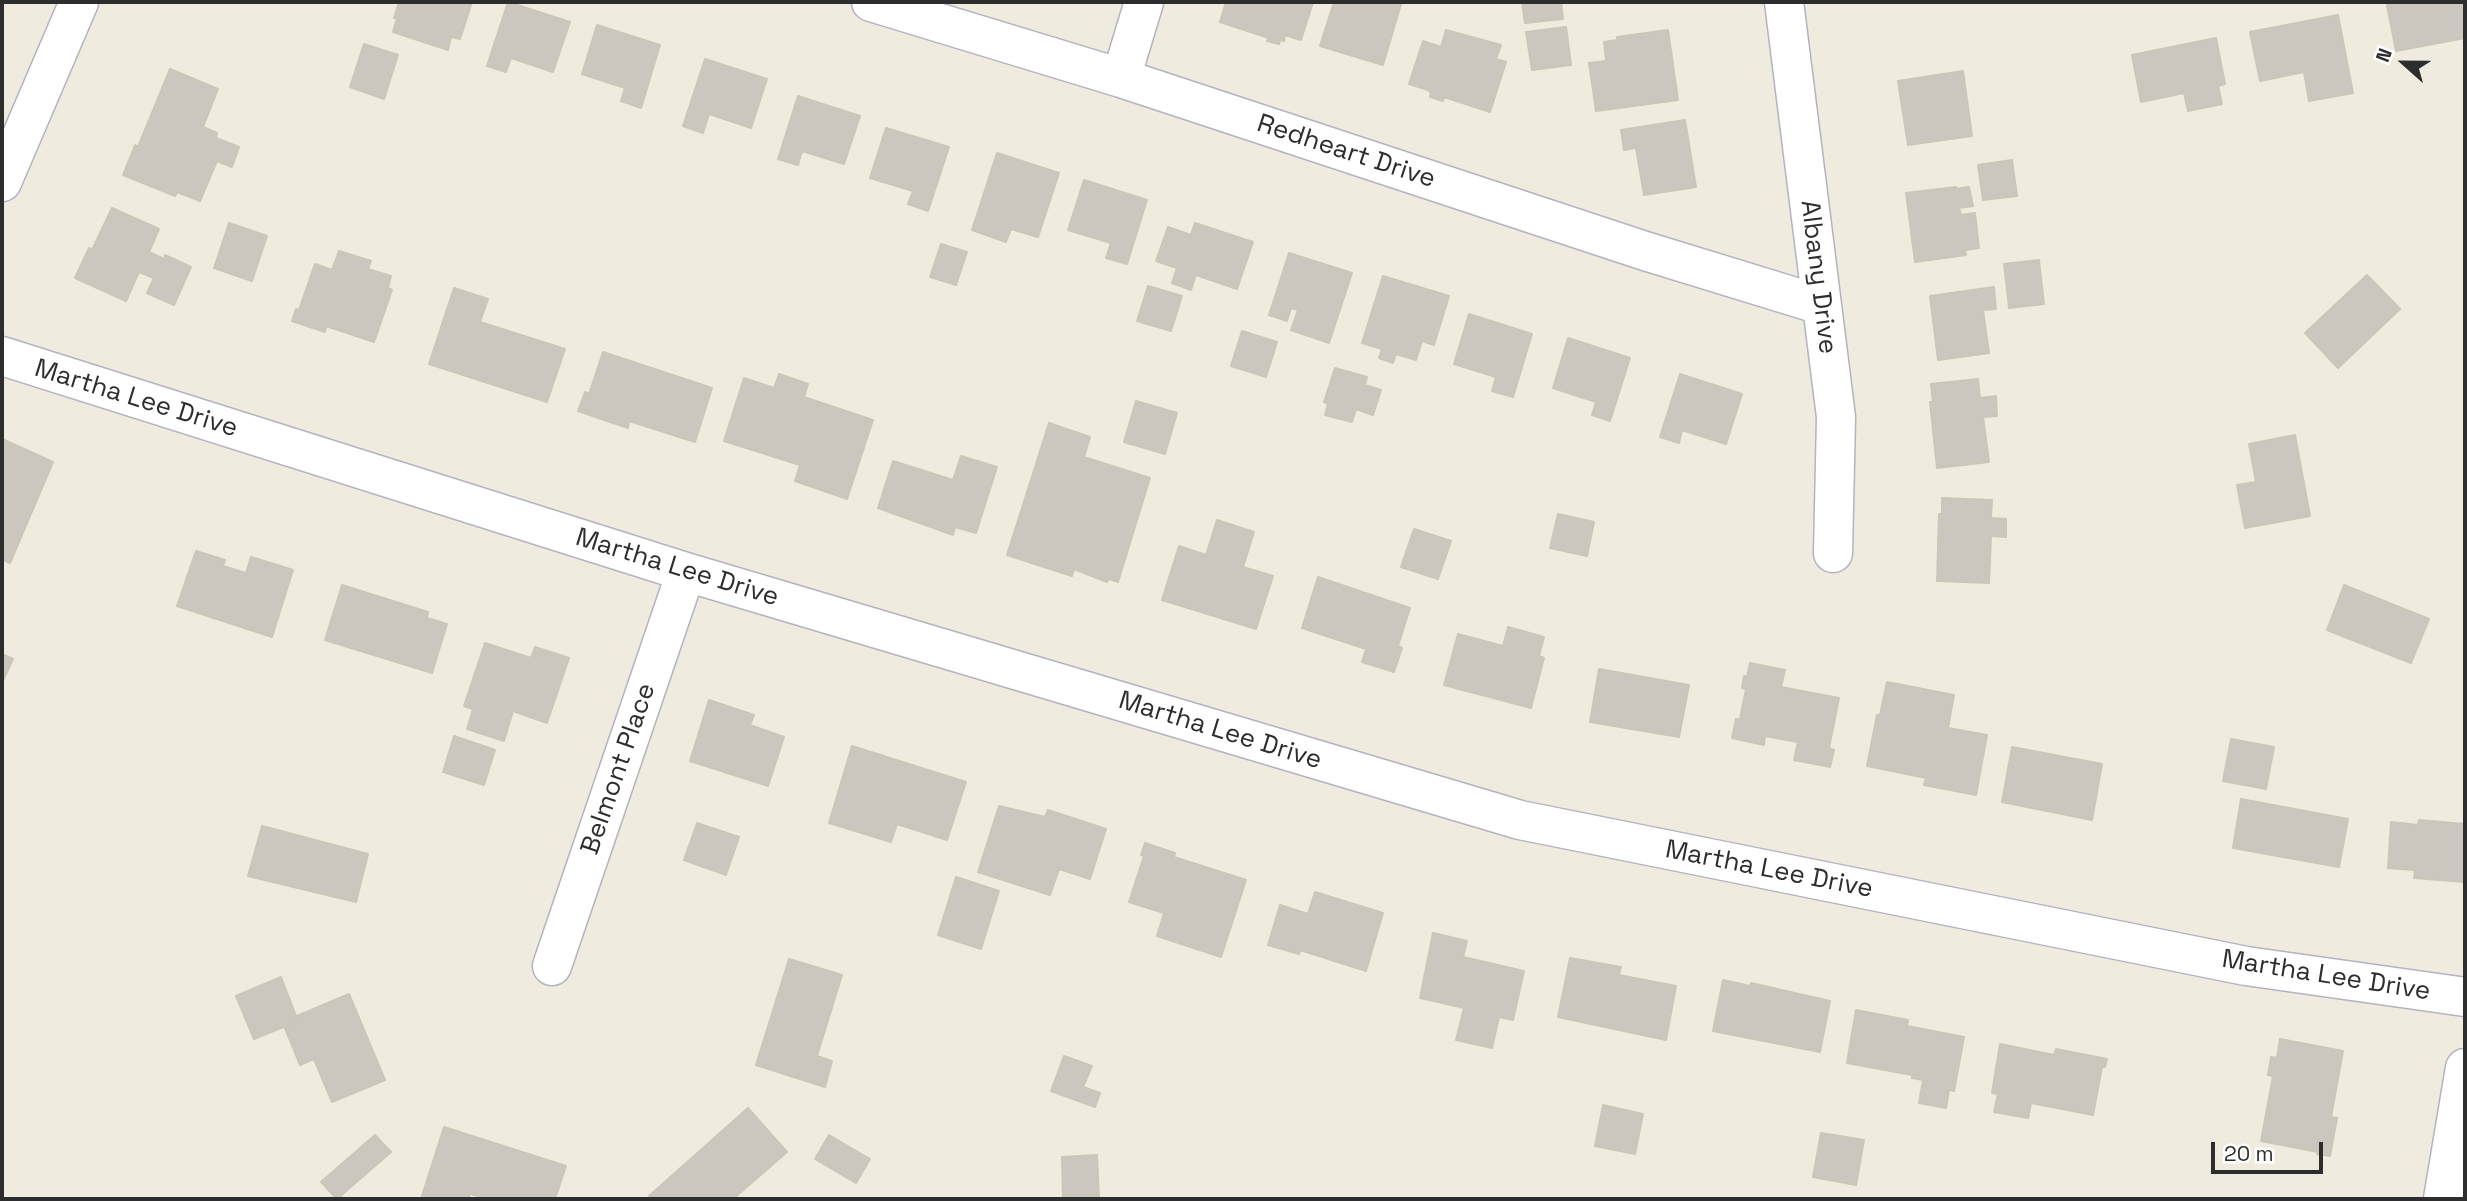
<!DOCTYPE html>
<html>
<head>
<meta charset="utf-8">
<style>
  body { margin:0 }
  #map { position:relative; width:2467px; height:1201px; overflow:hidden; background:#efebdf; font-family:"Space Grotesk",sans-serif }
  canvas { display:block }
  .frame { position:absolute; inset:0; border:4px solid #2d2d2d; pointer-events:none }
  .north { position:absolute; left:2369px; top:28px; width:70px; height:70px; -webkit-text-stroke:5px #fff; paint-order:stroke; rotate:291deg; font-size:19px; font-weight:700; line-height:28px; text-align:center; color:#2d2d2d }
  .north::after { content:''; display:block; margin:auto; width:24px; height:32px; background:#2d2d2d; clip-path:polygon(50% 0,100% 100%,50% 72%,0 100%) }
  .scale { position:absolute; left:2211px; top:1142px; width:112px; height:32px; box-sizing:border-box; border:4px solid #2d2d2d; border-top:0; padding-left:9px; font-size:21px; line-height:24px; white-space:nowrap; color:#2d2d2d; -webkit-text-stroke:5px #fff; paint-order:stroke }
</style>
</head>
<body>
<div id="map">
<canvas width="2467" height="1201"></canvas>
<div class="frame"></div>
<div class="north">N</div>
<div class="scale">20 m</div>
</div>
<script>
const ctx = document.querySelector('canvas').getContext('2d');
ctx.lineJoin = 'round';
function paint(path, color) {
  ctx.fillStyle = color;
  ctx.fill(path, 'evenodd');
}
function stroke(path, color, width, dash) {
  ctx.strokeStyle = color;
  ctx.lineWidth = width;
  ctx.lineCap = dash ? 'butt' : 'round';
  ctx.setLineDash(dash || []);
  ctx.stroke(path);
}
function write(font, color, halo, rows, align = 'center') {
  ctx.font = font + ' "Space Grotesk",sans-serif';
  ctx.lineWidth = 5;
  ctx.setLineDash([]);
  ctx.textBaseline = 'middle';
  ctx.strokeStyle = halo;
  ctx.fillStyle = color;
  for (const [text, x, y, turn = 0] of rows) {
    ctx.save();
    ctx.translate(x, y);
    ctx.rotate((+turn || 0) * Math.PI / 180);
    ctx.textAlign = isNaN(turn) ? turn : align;
    if (halo) ctx.strokeText(text, 0, 0);
    ctx.fillText(text, 0, 0);
    ctx.restore();
  }
}
const building = new Path2D(`
  M 399,2 L 472,2 L 460,39 L 451,37 L 448,50 L 393,32 L 397,18 L 394,18 Z
  M 508,2 L 570,22 L 553,72 L 511,58 L 506,72 L 487,66 Z
  M 1226,2 L 1313,2 L 1301,40 L 1285,35 L 1284,41 L 1280,40 L 1279,44 L 1267,41 L 1269,38 L 1220,22 Z
  M 1334,2 L 1393,2 L 1401,4 L 1383,65 L 1320,46 Z
  M 1522,2 L 1561,2 L 1563,19 L 1525,23 Z
  M 2402,2 L 2465,2 L 2465,38 L 2396,51 L 2387,5 Z
  M 2338,15 L 2353,93 L 2309,101 L 2304,72 L 2260,81 L 2250,32 Z
  M 597,25 L 660,45 L 641,108 L 621,101 L 625,88 L 582,74 Z
  M 1566,27 L 1571,65 L 1532,70 L 1526,32 Z
  M 1446,30 L 1501,45 L 1496,59 L 1506,62 L 1490,112 L 1444,97 L 1443,101 L 1430,97 L 1431,93 L 1428,90 L 1409,84 L 1423,41 L 1441,47 Z
  M 1668,30 L 1678,100 L 1596,111 L 1589,63 L 1606,61 L 1604,42 L 1617,40 L 1617,37 Z
  M 2216,38 L 2225,84 L 2218,86 L 2222,104 L 2188,111 L 2184,93 L 2141,102 L 2132,55 Z
  M 364,44 L 398,55 L 384,99 L 350,87 Z
  M 705,59 L 767,79 L 751,128 L 709,114 L 703,133 L 683,126 Z
  M 170,69 L 218,89 L 203,127 L 217,133 L 216,138 L 239,147 L 232,167 L 217,161 L 200,201 L 177,192 L 175,196 L 123,175 L 135,145 L 138,147 Z
  M 1963,71 L 1972,136 L 1908,145 L 1898,81 Z
  M 798,96 L 860,116 L 844,164 L 802,151 L 798,165 L 778,159 Z
  M 1685,120 L 1696,187 L 1644,195 L 1636,148 L 1624,150 L 1621,130 Z
  M 886,128 L 949,147 L 928,211 L 908,204 L 913,191 L 870,178 Z
  M 997,153 L 1059,173 L 1038,237 L 1011,229 L 1006,242 L 972,230 Z
  M 2012,160 L 2017,196 L 1983,200 L 1978,165 Z
  M 1084,180 L 1147,200 L 1127,264 L 1106,258 L 1111,243 L 1068,230 Z
  M 1956,187 L 1955,189 L 1969,187 L 1973,206 L 1959,208 L 1961,215 L 1975,213 L 1979,248 L 1965,250 L 1966,255 L 1915,262 L 1906,193 Z
  M 112,208 L 159,229 L 149,252 L 164,259 L 165,255 L 191,267 L 174,305 L 147,293 L 154,278 L 139,272 L 126,301 L 75,278 L 89,248 L 92,250 Z
  M 229,223 L 267,236 L 252,281 L 214,268 Z
  M 1195,223 L 1253,242 L 1237,289 L 1196,275 L 1191,290 L 1172,283 L 1177,268 L 1156,261 L 1168,227 L 1191,235 Z
  M 941,244 L 967,252 L 956,285 L 930,277 Z
  M 339,251 L 371,261 L 368,269 L 391,276 L 388,288 L 392,290 L 374,342 L 326,326 L 325,332 L 292,321 L 296,309 L 299,310 L 315,264 L 332,270 Z
  M 1289,253 L 1352,273 L 1329,343 L 1291,330 L 1298,310 L 1291,308 L 1287,321 L 1269,315 Z
  M 2039,260 L 2044,304 L 2009,308 L 2004,264 Z
  M 2367,275 L 2400,309 L 2338,368 L 2305,333 Z
  M 1383,276 L 1449,296 L 1434,345 L 1422,341 L 1416,360 L 1396,354 L 1393,363 L 1379,358 L 1382,349 L 1362,343 Z
  M 1148,286 L 1182,296 L 1171,331 L 1137,321 Z
  M 1994,287 L 1996,309 L 1983,310 L 1989,353 L 1938,360 L 1930,296 Z
  M 454,288 L 488,299 L 480,322 L 565,349 L 547,402 L 429,364 Z
  M 1469,314 L 1532,334 L 1513,397 L 1492,391 L 1496,377 L 1454,364 Z
  M 1242,331 L 1277,342 L 1266,377 L 1231,366 Z
  M 1568,338 L 1630,358 L 1610,421 L 1592,415 L 1596,402 L 1553,388 Z
  M 603,352 L 712,388 L 695,442 L 629,421 L 628,428 L 578,411 L 585,392 L 589,394 Z
  M 1335,368 L 1367,377 L 1365,385 L 1381,390 L 1373,415 L 1356,409 L 1352,422 L 1325,415 L 1328,404 L 1324,402 Z
  M 779,374 L 808,384 L 804,397 L 873,420 L 847,499 L 795,481 L 800,465 L 724,441 L 744,378 L 774,388 Z
  M 1680,374 L 1742,394 L 1726,444 L 1682,430 L 1679,443 L 1660,437 Z
  M 1978,379 L 1980,398 L 1996,396 L 1997,416 L 1983,417 L 1989,462 L 1937,468 L 1930,402 L 1933,402 L 1931,384 Z
  M 1136,401 L 1177,413 L 1165,454 L 1124,442 Z
  M 1049,423 L 1090,437 L 1084,457 L 1150,478 L 1118,582 L 1109,579 L 1107,582 L 1074,569 L 1072,576 L 1007,555 Z
  M 2295,435 L 2310,516 L 2245,528 L 2237,485 L 2256,482 L 2249,444 Z
  M 2,439 L 53,462 L 10,563 L 2,559 Z
  M 961,456 L 997,467 L 976,533 L 955,527 L 953,535 L 878,508 L 893,461 L 953,480 Z
  M 1942,498 L 1992,500 L 1991,518 L 2006,519 L 2006,537 L 1991,536 L 1989,583 L 1937,581 L 1939,514 L 1942,514 Z
  M 1558,514 L 1594,522 L 1587,556 L 1550,548 Z
  M 1217,520 L 1254,532 L 1243,567 L 1273,576 L 1256,629 L 1162,600 L 1179,546 L 1206,555 Z
  M 1414,529 L 1451,541 L 1438,579 L 1401,567 Z
  M 196,551 L 225,560 L 223,566 L 246,573 L 251,557 L 293,570 L 272,637 L 177,606 Z
  M 1318,577 L 1410,608 L 1398,646 L 1402,648 L 1394,672 L 1362,662 L 1366,649 L 1302,628 Z
  M 342,585 L 428,612 L 427,618 L 447,624 L 432,673 L 325,640 Z
  M 2344,585 L 2429,619 L 2411,663 L 2327,630 Z
  M 1508,627 L 1544,637 L 1539,656 L 1544,658 L 1531,708 L 1444,685 L 1458,634 L 1503,646 Z
  M 485,643 L 531,658 L 535,647 L 569,658 L 547,723 L 513,711 L 504,741 L 467,729 L 473,709 L 464,706 Z
  M 2,654 L 13,659 L 2,683 Z
  M 1750,663 L 1785,670 L 1781,687 L 1839,698 L 1829,748 L 1834,750 L 1830,767 L 1794,760 L 1798,742 L 1765,736 L 1764,745 L 1732,738 L 1736,719 L 1740,719 L 1746,689 L 1742,688 L 1744,676 L 1747,677 Z
  M 1599,669 L 1689,685 L 1679,737 L 1590,722 Z
  M 1887,682 L 1954,695 L 1948,728 L 1987,735 L 1976,795 L 1924,785 L 1926,778 L 1867,766 L 1877,715 L 1880,715 Z
  M 709,700 L 754,715 L 750,725 L 784,737 L 768,786 L 690,761 Z
  M 454,736 L 495,750 L 484,785 L 443,772 Z
  M 2231,739 L 2274,747 L 2266,789 L 2223,781 Z
  M 852,746 L 966,782 L 947,840 L 897,824 L 891,842 L 829,823 Z
  M 2012,747 L 2102,764 L 2092,820 L 2002,802 Z
  M 2241,799 L 2348,819 L 2339,867 L 2233,848 Z
  M 999,806 L 1045,817 L 1048,810 L 1106,829 L 1090,879 L 1059,869 L 1050,895 L 978,872 Z
  M 2419,820 L 2465,824 L 2465,882 L 2414,878 L 2415,870 L 2388,868 L 2391,822 L 2418,825 Z
  M 697,823 L 739,837 L 726,875 L 684,860 Z
  M 262,826 L 368,854 L 356,902 L 248,876 Z
  M 1145,843 L 1175,853 L 1174,857 L 1246,880 L 1221,957 L 1157,936 L 1164,913 L 1129,902 L 1144,856 L 1141,855 Z
  M 956,877 L 999,891 L 981,949 L 938,935 Z
  M 1315,892 L 1383,913 L 1366,971 L 1300,950 L 1299,954 L 1268,945 L 1280,905 L 1308,914 Z
  M 1433,933 L 1467,941 L 1463,957 L 1524,971 L 1513,1020 L 1499,1017 L 1492,1048 L 1456,1040 L 1464,1008 L 1420,998 Z
  M 1570,958 L 1621,967 L 1619,975 L 1676,986 L 1666,1040 L 1558,1017 Z
  M 789,959 L 842,975 L 817,1056 L 832,1061 L 825,1087 L 756,1065 Z
  M 281,977 L 298,1021 L 254,1039 L 236,996 Z
  M 1723,980 L 1750,986 L 1751,983 L 1830,1001 L 1820,1052 L 1713,1031 Z
  M 349,994 L 385,1080 L 332,1102 L 314,1059 L 300,1065 L 285,1028 L 299,1023 L 297,1016 Z
  M 1856,1010 L 1908,1020 L 1907,1026 L 1964,1037 L 1954,1091 L 1949,1090 L 1946,1108 L 1919,1103 L 1923,1080 L 1912,1078 L 1912,1075 L 1847,1063 Z
  M 2280,1039 L 2343,1051 L 2331,1117 L 2337,1118 L 2330,1156 L 2317,1154 L 2318,1152 L 2261,1141 L 2273,1076 L 2268,1075 L 2271,1057 L 2277,1058 Z
  M 2000,1044 L 2054,1055 L 2056,1049 L 2107,1059 L 2105,1067 L 2102,1067 L 2093,1115 L 2031,1103 L 2028,1118 L 1994,1112 L 1998,1094 L 1992,1093 Z
  M 1064,1056 L 1092,1066 L 1083,1087 L 1100,1093 L 1095,1107 L 1051,1091 Z
  M 1603,1105 L 1643,1114 L 1635,1154 L 1595,1146 Z
  M 748,1108 L 787,1152 L 733,1199 L 651,1199 L 649,1196 Z
  M 444,1127 L 566,1166 L 555,1199 L 477,1199 L 478,1196 L 470,1194 L 468,1199 L 421,1199 Z
  M 1821,1133 L 1864,1140 L 1856,1185 L 1813,1177 Z
  M 375,1135 L 391,1152 L 337,1199 L 321,1182 Z
  M 829,1135 L 870,1159 L 856,1183 L 815,1159 Z
  M 1097,1155 L 1099,1199 L 1063,1199 L 1062,1157 Z`);
const minor = new Path2D(`
  M 871,2 L 1121,78 L 1645,251 L 1821,305
  M 1784,2 L 1836,417 L 1833,553
  M 1121,78 L 1144,2
  M 2,182 L 79,2
  M 2,356 L 686,572 L 1520,820 L 2246,966 L 2465,997
  M 552,966 L 686,572
  M 2443,1199 L 2465,1068`);
const streetNames = [
  ["Redheart Drive",1346,152,18],
  ["Albany Drive",1818,277,83],
  ["Martha Lee Drive",136,399,17],
  ["Martha Lee Drive",677,568,17],
  ["Martha Lee Drive",1220,731,17],
  ["Belmont Place",619,769,-71],
  ["Martha Lee Drive",1769,870,11],
  ["Martha Lee Drive",2326,976,9]
];
paint(building, '#cbc7be');
stroke(building, '#cbc7b8', 2);
stroke(minor, '#b3b3c1', 41);
stroke(minor, '#fff', 38);
write('26px', '#2d2d2d', '#fff', streetNames);
</script>
</body>
</html>
